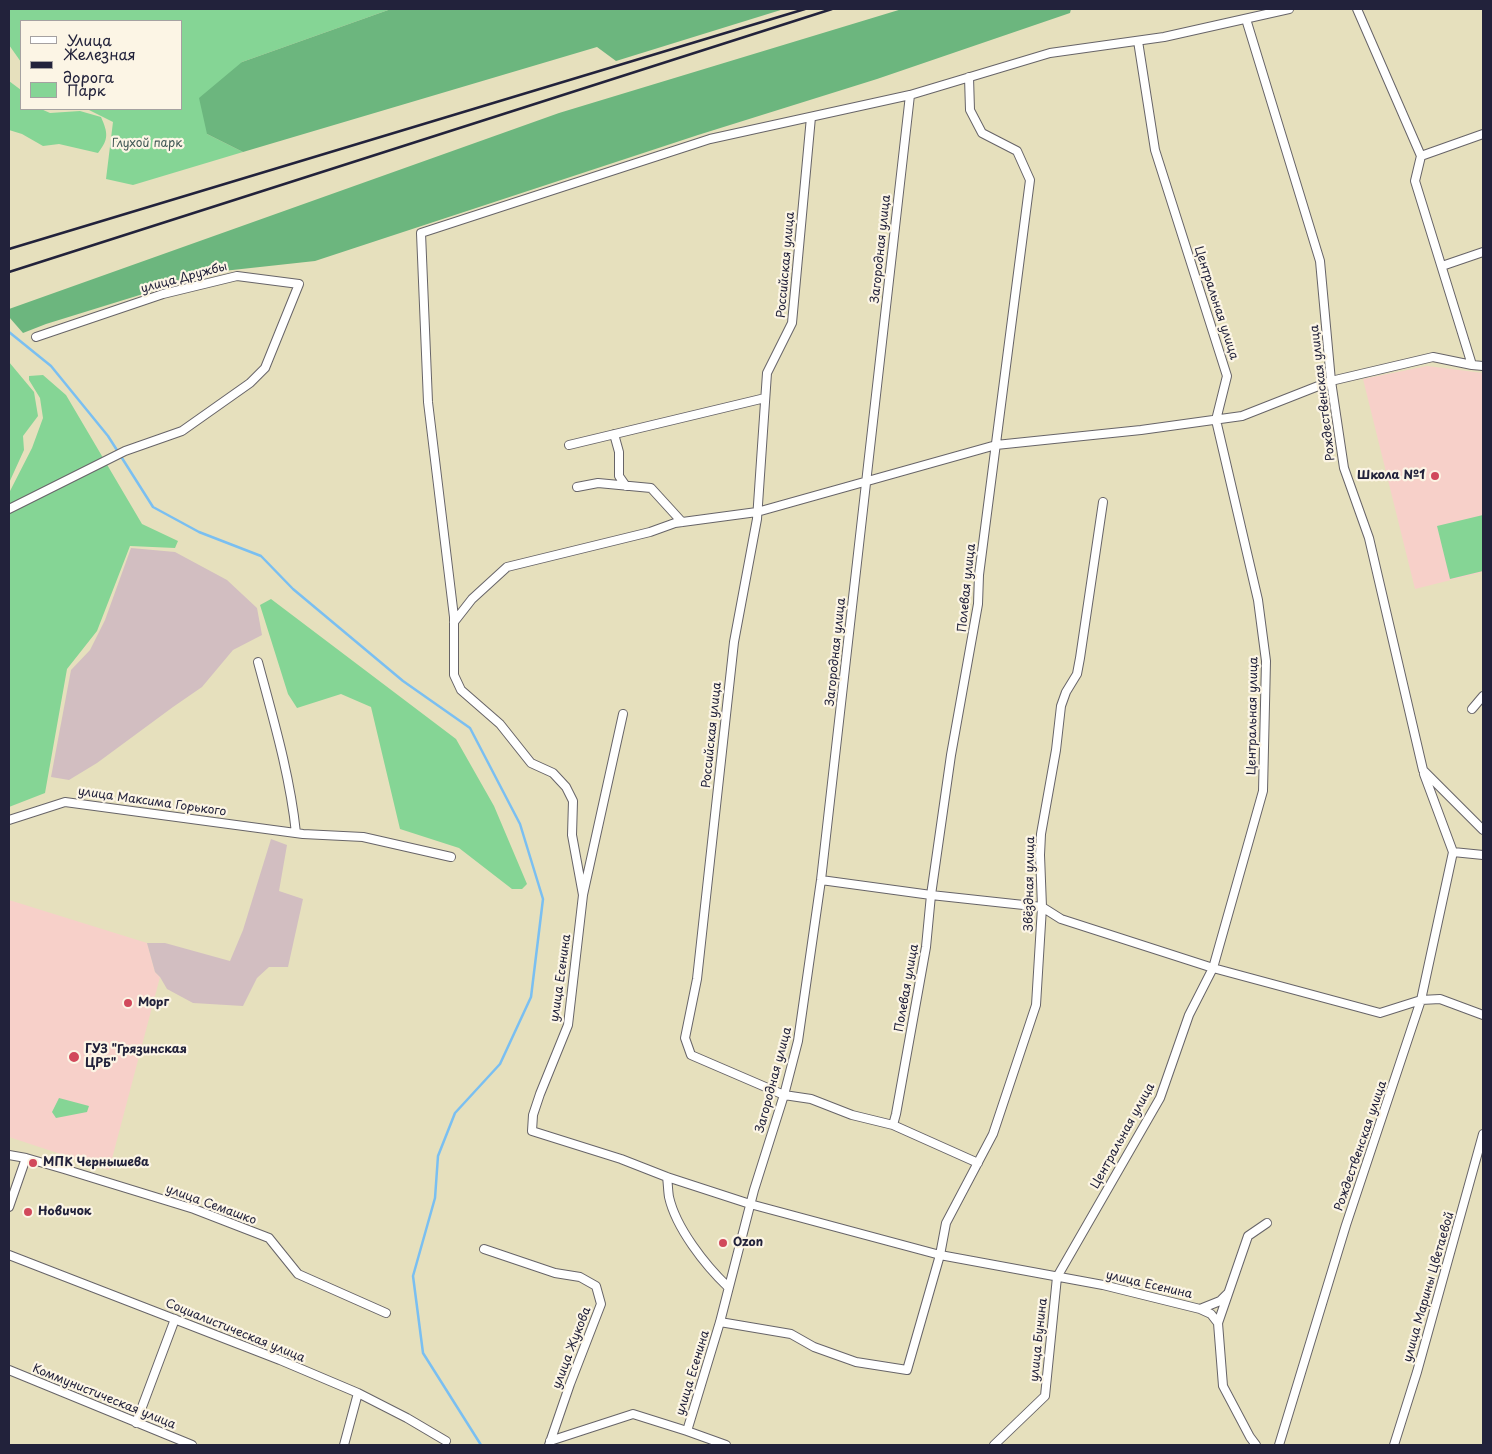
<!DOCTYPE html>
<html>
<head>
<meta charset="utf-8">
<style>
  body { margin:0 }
  #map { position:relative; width:1492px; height:1454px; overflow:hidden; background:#e6e0bd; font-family:"Playpen Sans",sans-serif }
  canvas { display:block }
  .frame { position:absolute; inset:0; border:10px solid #22223b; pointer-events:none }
  .legend { position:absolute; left:20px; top:20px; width:162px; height:90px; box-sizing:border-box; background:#fcf5e5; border:1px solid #a5a1a1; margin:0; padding:6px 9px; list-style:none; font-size:15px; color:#22223b }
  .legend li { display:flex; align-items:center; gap:10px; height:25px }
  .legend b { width:25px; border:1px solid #a5a1a1 }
</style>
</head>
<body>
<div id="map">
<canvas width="1492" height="1454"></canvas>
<div class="frame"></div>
<ul class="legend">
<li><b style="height:6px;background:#fff"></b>Улица</li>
<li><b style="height:6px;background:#22223b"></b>Железная дорога</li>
<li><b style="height:14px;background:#85d595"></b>Парк</li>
</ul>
</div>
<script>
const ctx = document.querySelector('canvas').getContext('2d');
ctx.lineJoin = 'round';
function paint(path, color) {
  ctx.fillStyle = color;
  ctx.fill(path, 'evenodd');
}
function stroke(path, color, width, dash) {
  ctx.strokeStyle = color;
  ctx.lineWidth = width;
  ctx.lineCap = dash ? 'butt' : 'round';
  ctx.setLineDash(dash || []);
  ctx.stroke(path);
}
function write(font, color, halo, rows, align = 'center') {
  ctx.font = font + ' "Playpen Sans",sans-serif';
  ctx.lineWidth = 4.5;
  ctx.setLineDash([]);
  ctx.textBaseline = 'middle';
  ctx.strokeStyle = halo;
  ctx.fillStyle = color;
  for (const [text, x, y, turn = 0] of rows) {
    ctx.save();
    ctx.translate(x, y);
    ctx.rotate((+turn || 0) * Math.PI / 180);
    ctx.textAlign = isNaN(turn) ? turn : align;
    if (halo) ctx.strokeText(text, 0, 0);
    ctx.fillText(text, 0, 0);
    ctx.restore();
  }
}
const built = new Path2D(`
  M 1427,366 L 1483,373 L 1483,572 L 1415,589 L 1363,379 Z
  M 9,900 L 147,943 L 155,972 L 160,977 L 109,1170 L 9,1137 Z`);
const industrial = new Path2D(`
  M 131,548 L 175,552 L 227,580 L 257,608 L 262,635 L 233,650 L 202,687 L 173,707 L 97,763 L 69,780 L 51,777 L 71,670 L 90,650 L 105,620 Z
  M 271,839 L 287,845 L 279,891 L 303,899 L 288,967 L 269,967 L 257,978 L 243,1006 L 193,1003 L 167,989 L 160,977 L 155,972 L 147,943 L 165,943 L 230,961 L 243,930 Z`);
const green = new Path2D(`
  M 9,9 L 391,9 L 242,62 L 207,134 L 243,152 L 133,185 L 106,179 L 113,122 L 87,109 L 181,109 L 181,21 L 21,21 L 21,62 L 9,45 Z
  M 9,81 L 21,90 L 21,109 L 41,109 L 50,113 L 80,111 L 101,117 C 108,133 109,139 98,153 L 59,144 L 43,146 L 22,134 L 9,130 Z
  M 9,362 L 34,392 L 38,416 L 23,436 L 24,450 L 9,483 Z
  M 43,375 L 66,395 L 142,524 L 178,541 L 175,548 L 130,546 L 97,631 L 67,669 L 45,793 L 9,807 L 9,493 L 32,448 L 43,418 L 40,398 L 29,380 L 29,376 Z
  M 1483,515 L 1483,571 L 1450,579 L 1437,526 Z
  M 271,599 L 456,739 L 494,806 L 527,884 L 522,889 L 512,889 L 459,848 L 400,829 L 371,707 L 341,694 L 297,708 L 288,694 L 260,605 Z
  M 59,1098 L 89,1106 L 87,1112 L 56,1118 L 52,1112 Z`);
const forest = new Path2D(`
  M 391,9 L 784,9 L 616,61 L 597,47 L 243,152 L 207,134 L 199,98 L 242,62 Z
  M 902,9 L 1071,9 L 1070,13 L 877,79 L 698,135 L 315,261 L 214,272 L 46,324 L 23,333 L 9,317 L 9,309 L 559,113 Z`);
const stream = new Path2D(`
  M 9,332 L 51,366 L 108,436 L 153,507 L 199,532 L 261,556 L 293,589 L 403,681 L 470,728 L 520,824 L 543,899 L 531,997 L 500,1064 L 455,1113 L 438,1156 L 435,1198 L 413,1276 L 423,1353 L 481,1445`);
const minor = new Path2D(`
  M 1357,9 L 1421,156
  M 1246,19 L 1320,261 L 1331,381 L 1344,468 L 1369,538 L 1423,770 L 1483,830
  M 811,117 L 792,323 L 767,373 L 757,519 L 734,642 L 697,979 L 685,1038 L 691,1055 L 784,1095 L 811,1099 L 852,1115 L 893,1125 L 978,1163
  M 1483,134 L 1421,156 L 1415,181 L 1472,365 L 1483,366
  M 1442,266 L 1483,252
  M 614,434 L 619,452 L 619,476 L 626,486
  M 569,445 L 765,398
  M 577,487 L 598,483 L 651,488 L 682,522
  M 9,509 L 125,451 L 182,431 L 250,383 L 265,368 L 299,284 L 237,276 L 163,294 L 36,337
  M 454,622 L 472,599 L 507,567 L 650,532 L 675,523 L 757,512 L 996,445 L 1141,430 L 1242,416 L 1331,381 L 1433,357 L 1472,365
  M 258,662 C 273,718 290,775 296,833
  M 1472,709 L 1483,696
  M 623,714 L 583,895 L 568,1025 L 540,1094 L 533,1115 L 532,1131 L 621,1159 L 667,1177 L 750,1204 L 940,1255 L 1103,1285 L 1200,1309 L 1211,1314 L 1218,1323 L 1223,1386 L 1250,1437 L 1256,1445
  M 1424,774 L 1453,852
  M 9,820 L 65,802 L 303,834 L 363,837 L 451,857
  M 1453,852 L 1483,855
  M 821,880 L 931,895 L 1042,907 L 1061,919 L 1213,968 L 1380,1013 L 1421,1000 L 1440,999 L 1483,1015
  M 583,895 L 572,835 L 573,801 L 566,787 L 553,773 L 531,763 L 500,724 L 461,690 L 454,675 L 454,617 L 428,402 L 421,233 L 710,139 L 910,95 L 1050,53 L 1164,37 L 1289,9
  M 893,1125 L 896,1114 L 926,947 L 931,895 L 951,755 L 978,604 L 979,575 L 1030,180 L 1017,151 L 982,133 L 970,110 L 969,77
  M 9,1155 L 26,1158 L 64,1169 L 194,1209 L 269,1238 L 298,1274 L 386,1313
  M 667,1177 C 668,1184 668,1191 669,1197 C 676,1228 705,1265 728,1287
  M 9,1207 L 26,1158
  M 484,1249 L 555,1273 L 580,1277 L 596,1286 L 601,1304 L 570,1384 L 549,1445
  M 9,1255 L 280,1360 L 358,1393 L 407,1418 L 446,1441
  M 1200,1309 L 1220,1301 L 1227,1294
  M 720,1322 L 791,1334 L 814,1347 L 856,1362 L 907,1370 L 940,1255 L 946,1223 L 993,1134 L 1036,1005 L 1042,907 L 1040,855 L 1041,834 L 1056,750 L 1061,706 L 1066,692 L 1077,674 L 1080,658 L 1103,502
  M 1218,1323 L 1248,1236 L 1267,1223
  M 9,1370 L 192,1445
  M 136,1423 L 175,1319
  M 687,1431 L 720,1322 L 754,1190 L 784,1095 L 798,1041 L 821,880 L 910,95
  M 550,1441 L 633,1414 L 687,1431 L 726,1445
  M 344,1445 L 358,1393
  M 994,1445 L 1045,1396 L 1057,1277 L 1160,1098 L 1189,1015 L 1213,968 L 1263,791 L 1266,661 L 1258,600 L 1216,420 L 1227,376 L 1155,150 L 1138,41
  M 1279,1445 L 1346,1225 L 1421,1000 L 1453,852
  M 1394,1445 L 1417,1372 L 1483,1134`);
const rail = new Path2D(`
  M 9,249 L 805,9
  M 9,272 L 832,9`);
const markers = [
  [1435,476,5,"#d1495b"],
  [128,1003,5,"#d1495b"],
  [74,1057,6,"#d1495b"],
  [33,1163,5,"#d1495b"],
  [28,1212,5,"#d1495b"],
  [723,1243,5,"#d1495b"]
];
const parkNames = [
  ["Глухой парк",147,144]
];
const streetNames = [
  ["Загородная улица",881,249,-84],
  ["Российская улица",786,265,-85],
  ["улица Дружбы",184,278,-15],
  ["Центральная улица",1216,303,72],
  ["Рождественская улица",1323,393,-97],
  ["Полевая улица",967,588,-84],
  ["Загородная улица",836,652,-84],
  ["Центральная улица",1253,716,-89],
  ["Российская улица",712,735,-84],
  ["улица Максима Горького",152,802,8],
  ["Звёздная улица",1030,884,-89],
  ["улица Есенина",561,978,-82],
  ["Полевая улица",907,988,-80],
  ["Загородная улица",774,1080,-75],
  ["Центральная улица",1123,1136,-61],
  ["Рождественская улица",1361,1146,-71],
  ["улица Семашко",211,1205,20],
  ["улица Есенина",1149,1285,13],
  ["улица Марины Цветаевой",1429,1287,-74],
  ["Социалистическая улица",235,1331,22],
  ["улица Бунина",1039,1340,-84],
  ["улица Жукова",572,1348,-69],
  ["улица Есенина",693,1373,-73],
  ["Коммунистическая улица",104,1397,22]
];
const poiNames = [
  ["Школа №1",1425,476,"right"],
  ["Морг",138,1003],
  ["ГУЗ \"Грязинская",85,1050],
  ["ЦРБ\"",85,1064],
  ["МПК Чернышева",43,1163],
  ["Новичок",38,1212],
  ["Ozon",733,1243]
];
paint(built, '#f7d0c9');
paint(industrial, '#d2bec1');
paint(green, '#85d595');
paint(forest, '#6cb67e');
stroke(stream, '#7abff1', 2.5);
stroke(minor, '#676468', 10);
stroke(minor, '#fff', 8);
stroke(rail, '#22223b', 2.5);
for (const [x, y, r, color] of markers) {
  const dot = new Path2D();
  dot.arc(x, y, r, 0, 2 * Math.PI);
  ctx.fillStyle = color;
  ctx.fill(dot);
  stroke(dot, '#fcf5e5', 2);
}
write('12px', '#405856', '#fcf5e5', parkNames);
write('12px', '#22223b', '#fcf5e5', streetNames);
write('bold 12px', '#22223b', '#fcf5e5', poiNames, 'left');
</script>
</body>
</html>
